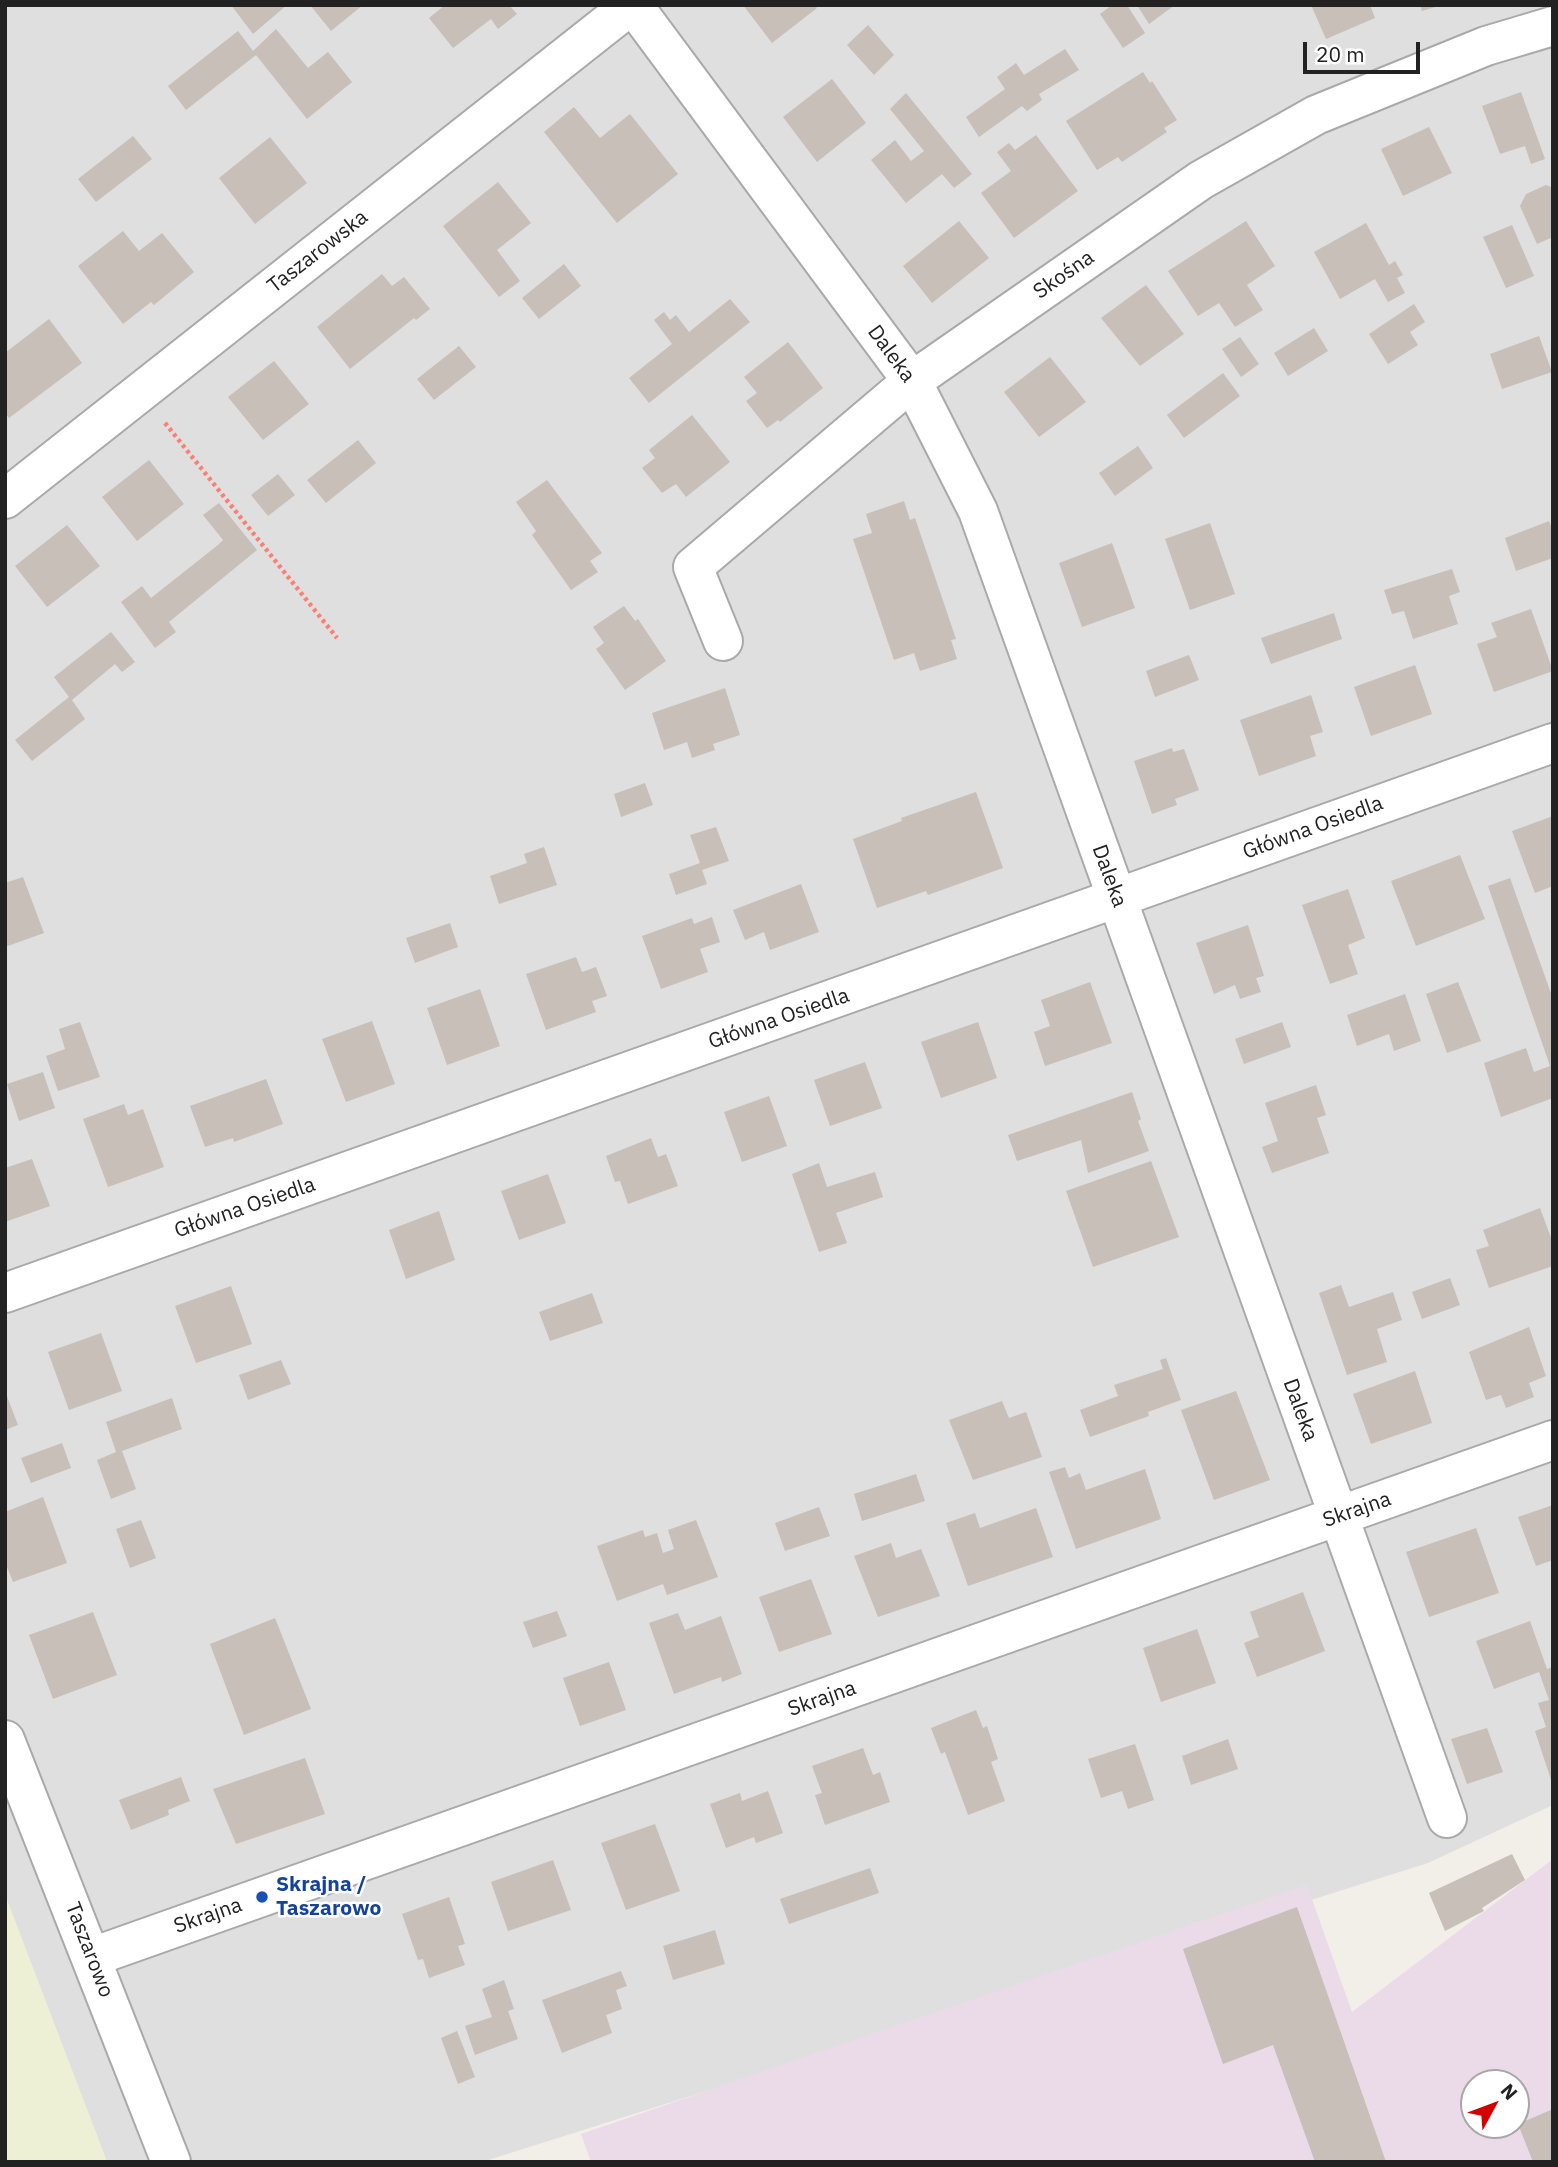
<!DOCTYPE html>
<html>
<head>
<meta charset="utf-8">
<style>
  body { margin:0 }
  #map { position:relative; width:1558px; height:2167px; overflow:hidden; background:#f2efe9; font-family:"IBM Plex Sans",sans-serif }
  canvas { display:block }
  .frame { position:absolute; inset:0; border:7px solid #222; pointer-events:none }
  .north { position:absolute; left:1460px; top:2069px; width:70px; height:70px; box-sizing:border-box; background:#fff; border:2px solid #a7a7a7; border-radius:50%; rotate:49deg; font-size:19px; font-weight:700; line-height:28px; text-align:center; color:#222 }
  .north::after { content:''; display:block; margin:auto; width:24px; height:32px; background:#d40000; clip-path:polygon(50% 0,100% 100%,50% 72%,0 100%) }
  .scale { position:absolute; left:1303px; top:42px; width:117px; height:32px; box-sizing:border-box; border:4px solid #222; border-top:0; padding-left:9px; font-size:21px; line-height:24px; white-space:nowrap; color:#222; -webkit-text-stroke:5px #fff; paint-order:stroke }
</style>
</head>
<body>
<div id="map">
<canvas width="1558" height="2167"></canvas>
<div class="frame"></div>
<div class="north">N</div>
<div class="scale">20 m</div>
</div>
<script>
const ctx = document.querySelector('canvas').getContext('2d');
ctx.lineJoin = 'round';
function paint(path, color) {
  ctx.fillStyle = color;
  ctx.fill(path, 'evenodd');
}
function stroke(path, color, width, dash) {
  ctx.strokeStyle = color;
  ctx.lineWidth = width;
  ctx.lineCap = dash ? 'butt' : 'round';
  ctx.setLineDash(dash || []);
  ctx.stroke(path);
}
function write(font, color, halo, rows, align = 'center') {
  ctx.font = font + ' "IBM Plex Sans",sans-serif';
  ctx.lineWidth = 5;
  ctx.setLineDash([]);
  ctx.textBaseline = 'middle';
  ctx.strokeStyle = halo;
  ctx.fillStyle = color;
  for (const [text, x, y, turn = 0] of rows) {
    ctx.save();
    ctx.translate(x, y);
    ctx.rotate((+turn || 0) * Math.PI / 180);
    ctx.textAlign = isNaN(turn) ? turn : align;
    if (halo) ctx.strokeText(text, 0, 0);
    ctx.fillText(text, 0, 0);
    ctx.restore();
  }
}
const residential = new Path2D(`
  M 5,5 L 1553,5 L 1553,1805 L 1428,1863 L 482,2162 L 107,2162 L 5,1895 Z`);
const industrial = new Path2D(`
  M 1553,1859 L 1553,2162 L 591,2162 L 581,2134 L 1307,1885 L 1352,2012 ZM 1474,2083 L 1516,2083 L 1516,2125 L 1474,2125 Z`);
const farmland = new Path2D(`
  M 5,1895 L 107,2162 L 5,2162 Z`);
const building = new Path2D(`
  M 231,5 L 287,5 L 253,34 Z
  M 310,5 L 363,5 L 331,31 Z
  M 445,5 L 509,5 L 517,14 L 498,29 L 491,19 L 453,48 L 429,18 Z
  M 743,5 L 815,5 L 817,8 L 772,43 Z
  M 1112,5 L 1127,5 L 1145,33 L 1123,48 L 1100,14 Z
  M 1137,5 L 1175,5 L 1149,24 Z
  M 1311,5 L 1370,5 L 1375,18 L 1326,39 Z
  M 1420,5 L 1439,5 L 1439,6 L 1422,11 Z
  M 868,25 L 894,55 L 874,75 L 847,45 Z
  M 276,29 L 308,68 L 328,52 L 352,82 L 307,119 L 256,55 L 186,110 L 168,86 L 238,31 L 253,51 Z
  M 1065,49 L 1079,70 L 1039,94 L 1042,100 L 1027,111 L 1022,106 L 979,137 L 966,117 L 1005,89 L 997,77 L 1016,63 L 1024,75 Z
  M 1143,72 L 1150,83 L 1152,81 L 1177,120 L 1164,128 L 1167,132 L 1122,162 L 1118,157 L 1097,170 L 1066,121 Z
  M 832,79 L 866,123 L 817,162 L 783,117 Z
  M 1521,92 L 1545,159 L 1531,164 L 1525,146 L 1500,154 L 1482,106 Z
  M 906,93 L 972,174 L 954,188 L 942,174 L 906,203 L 871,160 L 895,140 L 911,161 L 924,151 L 890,109 Z
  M 574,107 L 600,138 L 630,114 L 678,174 L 617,223 L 544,132 Z
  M 1429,127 L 1452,173 L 1403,196 L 1381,149 Z
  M 1036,135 L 1078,191 L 1014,238 L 981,193 L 1011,171 L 997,152 L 1009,143 L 1015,150 Z
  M 133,136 L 152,159 L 96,202 L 78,179 Z
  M 270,137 L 307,183 L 255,224 L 219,178 Z
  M 498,182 L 531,223 L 497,250 L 520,281 L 499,297 L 443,226 Z
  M 1546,185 L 1553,188 L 1553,237 L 1537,244 L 1520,206 L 1526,194 Z
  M 959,221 L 989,258 L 932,303 L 903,266 Z
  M 1246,221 L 1275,266 L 1247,285 L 1263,310 L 1235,327 L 1219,303 L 1198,316 L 1168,271 Z
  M 1366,223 L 1389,265 L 1395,261 L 1403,275 L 1397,278 L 1405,293 L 1388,302 L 1375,279 L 1340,299 L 1314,252 Z
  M 1512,225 L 1534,276 L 1506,288 L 1483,237 Z
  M 123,231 L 139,251 L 162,233 L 194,272 L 154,305 L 151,302 L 123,324 L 78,266 Z
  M 564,264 L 581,286 L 539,319 L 522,298 Z
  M 382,274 L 392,286 L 404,277 L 430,309 L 416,320 L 414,318 L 350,369 L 317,327 Z
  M 1146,285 L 1184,334 L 1140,366 L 1101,318 Z
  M 730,299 L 750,322 L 649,403 L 629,378 L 672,344 L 654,320 L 664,312 L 670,320 L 676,315 L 689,332 Z
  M 1414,304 L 1425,322 L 1410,332 L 1418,345 L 1388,364 L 1369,334 Z
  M 49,319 L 82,363 L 9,418 L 5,413 L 5,353 Z
  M 1314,328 L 1328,351 L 1288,376 L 1274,353 Z
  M 1539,336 L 1552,372 L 1502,389 L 1490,354 Z
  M 1240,337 L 1259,364 L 1241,377 L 1222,349 Z
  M 788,342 L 823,388 L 780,422 L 778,420 L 767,428 L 746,401 L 757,393 L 744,377 Z
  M 459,346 L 476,367 L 434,400 L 417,379 Z
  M 1050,357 L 1086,402 L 1039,437 L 1004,392 Z
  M 274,361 L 309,404 L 263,440 L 228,397 Z
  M 1223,373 L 1240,396 L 1184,438 L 1167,415 Z
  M 692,415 L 730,462 L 686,497 L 676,484 L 662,493 L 642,468 L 655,458 L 649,450 Z
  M 358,440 L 376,463 L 326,503 L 307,480 Z
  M 1138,446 L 1153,468 L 1115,496 L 1099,473 Z
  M 149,460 L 184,504 L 137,541 L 102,497 Z
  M 278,474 L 295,495 L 268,516 L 251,495 Z
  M 547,480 L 602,553 L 590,561 L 598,572 L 571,590 L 532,535 L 536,531 L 516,502 Z
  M 904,501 L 910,520 L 915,518 L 956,639 L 951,640 L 957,659 L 920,671 L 914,653 L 894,660 L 853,539 L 872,533 L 866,514 Z
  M 219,503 L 257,550 L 169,622 L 176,632 L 155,648 L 121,602 L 142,586 L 151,598 L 218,545 L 223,540 L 203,515 Z
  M 1549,521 L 1553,532 L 1553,558 L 1516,571 L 1505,538 Z
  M 1210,523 L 1235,594 L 1190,610 L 1165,539 Z
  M 67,525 L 100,566 L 47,607 L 15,566 Z
  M 1112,543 L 1135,608 L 1082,627 L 1059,563 Z
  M 1452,569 L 1460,592 L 1449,596 L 1458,624 L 1413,639 L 1404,611 L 1392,614 L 1384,590 Z
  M 624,606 L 635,621 L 638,619 L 666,661 L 625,690 L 596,649 L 604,643 L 593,627 Z
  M 1531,609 L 1553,671 L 1494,692 L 1477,644 L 1497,637 L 1491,623 Z
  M 1334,613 L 1342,639 L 1271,664 L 1261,638 Z
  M 111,632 L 135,662 L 122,672 L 115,664 L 72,700 L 85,719 L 32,761 L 15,740 L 69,697 L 54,677 Z
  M 1189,655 L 1199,680 L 1155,697 L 1146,671 Z
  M 1415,665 L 1432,714 L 1371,736 L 1354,687 Z
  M 725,688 L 740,735 L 713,744 L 715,750 L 692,758 L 687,742 L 664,750 L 652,713 Z
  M 1311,695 L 1323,732 L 1310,736 L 1316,756 L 1259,776 L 1240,720 Z
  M 1172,748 L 1173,752 L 1184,749 L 1199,790 L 1175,799 L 1177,805 L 1152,814 L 1134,761 Z
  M 645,783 L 653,805 L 621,817 L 614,794 Z
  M 976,792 L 1003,868 L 928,895 L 926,891 L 877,908 L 853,839 L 902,821 L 901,818 Z
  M 1553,816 L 1553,886 L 1535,893 L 1512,831 Z
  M 716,827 L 729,861 L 702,870 L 707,884 L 676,895 L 669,874 L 700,863 L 690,835 Z
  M 544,847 L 557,885 L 499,904 L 490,876 L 527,863 L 524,854 Z
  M 1460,855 L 1485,919 L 1416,946 L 1391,881 Z
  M 23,877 L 44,933 L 5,947 L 5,883 Z
  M 1510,878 L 1553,999 L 1553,1098 L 1501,1117 L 1484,1063 L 1526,1048 L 1534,1072 L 1550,1066 L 1488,886 Z
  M 801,884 L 819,932 L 770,950 L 764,932 L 745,940 L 733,910 Z
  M 1348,889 L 1365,938 L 1348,945 L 1358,974 L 1330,984 L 1302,905 Z
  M 712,917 L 720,942 L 700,949 L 708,972 L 661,989 L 642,936 L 692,918 L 694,924 Z
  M 450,923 L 458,947 L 415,963 L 406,938 Z
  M 1248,925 L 1264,976 L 1256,978 L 1261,992 L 1240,999 L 1235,985 L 1214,994 L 1196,943 Z
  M 576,957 L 582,972 L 596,967 L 607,996 L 592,1001 L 596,1012 L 546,1030 L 526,974 Z
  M 1090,982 L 1112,1043 L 1045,1066 L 1034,1032 L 1050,1026 L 1041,1000 Z
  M 1458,982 L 1481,1041 L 1447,1053 L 1426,994 Z
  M 480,989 L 500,1046 L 447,1065 L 427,1008 Z
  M 1405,994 L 1421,1041 L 1394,1051 L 1389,1034 L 1357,1046 L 1347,1015 Z
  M 372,1021 L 395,1084 L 346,1102 L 322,1039 Z
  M 80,1022 L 100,1077 L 58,1091 L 46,1056 L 65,1049 L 59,1029 Z
  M 978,1022 L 997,1078 L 941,1098 L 921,1042 Z
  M 1282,1022 L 1291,1047 L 1244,1064 L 1235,1039 Z
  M 865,1062 L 882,1108 L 830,1126 L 814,1080 Z
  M 43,1072 L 55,1108 L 19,1121 L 7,1084 Z
  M 266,1079 L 283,1124 L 234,1142 L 233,1138 L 205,1147 L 190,1106 Z
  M 1316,1085 L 1326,1115 L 1317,1118 L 1329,1153 L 1272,1173 L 1262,1147 L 1278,1141 L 1265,1103 Z
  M 1132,1092 L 1141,1119 L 1138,1121 L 1149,1151 L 1088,1173 L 1081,1140 L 1017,1161 L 1008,1135 Z
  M 769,1096 L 787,1146 L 742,1162 L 724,1112 Z
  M 124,1104 L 128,1115 L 143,1109 L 164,1167 L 108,1187 L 83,1119 Z
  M 651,1138 L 658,1157 L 666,1154 L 678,1186 L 628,1204 L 620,1181 L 615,1182 L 606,1156 Z
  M 32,1159 L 50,1206 L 5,1222 L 5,1168 Z
  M 1151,1161 L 1179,1237 L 1093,1267 L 1066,1191 Z
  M 819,1163 L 827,1187 L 875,1172 L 883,1197 L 836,1213 L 847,1243 L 819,1252 L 792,1174 Z
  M 548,1174 L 566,1223 L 519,1240 L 501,1191 Z
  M 1540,1208 L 1553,1243 L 1553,1266 L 1489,1288 L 1476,1250 L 1489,1246 L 1483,1230 Z
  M 439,1211 L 455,1260 L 406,1279 L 389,1230 Z
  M 1450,1278 L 1460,1305 L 1422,1319 L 1412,1292 Z
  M 1341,1285 L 1349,1307 L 1393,1292 L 1402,1320 L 1377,1329 L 1387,1362 L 1347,1375 L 1319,1293 Z
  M 231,1286 L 252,1344 L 196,1363 L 175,1306 Z
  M 592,1293 L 603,1323 L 550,1341 L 539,1312 Z
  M 1529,1327 L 1546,1376 L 1529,1383 L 1534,1397 L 1506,1408 L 1501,1395 L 1486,1400 L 1469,1352 Z
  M 101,1333 L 122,1391 L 69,1410 L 48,1352 Z
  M 1166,1358 L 1181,1400 L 1148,1412 L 1149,1416 L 1090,1437 L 1080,1410 L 1118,1396 L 1114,1385 L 1163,1369 L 1160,1360 Z
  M 281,1360 L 291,1384 L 248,1400 L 239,1375 Z
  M 1415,1371 L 1432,1423 L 1371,1444 L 1353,1394 Z
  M 5,1391 L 18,1425 L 5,1430 Z
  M 1236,1391 L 1270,1480 L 1214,1500 L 1181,1410 Z
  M 172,1398 L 182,1429 L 122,1451 L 136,1489 L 111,1499 L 97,1460 L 116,1452 L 106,1422 Z
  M 1002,1401 L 1009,1418 L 1026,1412 L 1042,1457 L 973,1480 L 949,1420 Z
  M 62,1443 L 71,1468 L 31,1483 L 21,1458 Z
  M 1065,1467 L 1069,1478 L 1080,1473 L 1086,1490 L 1145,1469 L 1161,1519 L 1076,1549 L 1049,1472 Z
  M 916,1474 L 925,1501 L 862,1521 L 854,1494 Z
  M 43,1497 L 67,1563 L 13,1582 L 5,1562 L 5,1512 Z
  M 1553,1505 L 1553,1560 L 1536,1566 L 1518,1517 Z
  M 819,1507 L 830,1536 L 785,1551 L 775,1523 Z
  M 1036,1508 L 1053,1557 L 968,1586 L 946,1523 L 975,1513 L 980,1528 Z
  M 141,1520 L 156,1558 L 130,1568 L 116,1529 Z
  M 696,1520 L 718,1577 L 667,1595 L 663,1584 L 617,1601 L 597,1546 L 643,1530 L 645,1537 L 657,1533 L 663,1553 L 674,1549 L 668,1530 Z
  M 1476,1528 L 1499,1593 L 1429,1617 L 1406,1552 Z
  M 891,1543 L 896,1558 L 921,1549 L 940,1596 L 878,1617 L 854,1556 Z
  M 811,1579 L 832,1634 L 779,1652 L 759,1597 Z
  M 1303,1592 L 1325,1651 L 1257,1677 L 1244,1643 L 1259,1637 L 1250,1612 Z
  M 557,1611 L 567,1636 L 533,1648 L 523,1622 Z
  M 93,1612 L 117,1675 L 53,1699 L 29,1635 Z
  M 678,1613 L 685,1630 L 721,1616 L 742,1674 L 722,1682 L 721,1677 L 674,1694 L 649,1623 Z
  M 275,1618 L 311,1709 L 244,1735 L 210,1644 Z
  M 1530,1621 L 1547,1669 L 1553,1667 L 1552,1783 L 1535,1731 L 1546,1727 L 1538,1703 L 1549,1700 L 1539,1672 L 1494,1689 L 1476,1641 Z
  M 1197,1629 L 1216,1683 L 1161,1702 L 1143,1648 Z
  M 609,1662 L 626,1710 L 580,1726 L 563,1678 Z
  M 976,1710 L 983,1728 L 987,1726 L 998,1759 L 991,1762 L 1005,1801 L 968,1815 L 945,1752 L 941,1754 L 931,1728 Z
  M 1487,1728 L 1503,1772 L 1467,1784 L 1451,1739 Z
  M 1228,1739 L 1238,1769 L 1191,1785 L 1182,1756 Z
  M 1135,1744 L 1154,1800 L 1128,1809 L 1122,1791 L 1101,1798 L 1088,1759 Z
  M 863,1748 L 873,1775 L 880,1772 L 890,1802 L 825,1825 L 815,1795 L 822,1793 L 812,1766 Z
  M 305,1758 L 325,1814 L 236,1844 L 213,1789 Z
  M 181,1777 L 190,1801 L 168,1810 L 169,1815 L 131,1830 L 119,1800 Z
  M 768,1791 L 783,1833 L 756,1843 L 754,1837 L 726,1848 L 710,1804 L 740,1793 L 742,1801 Z
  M 655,1824 L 680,1891 L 626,1910 L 601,1843 Z
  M 1512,1854 L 1525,1880 L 1482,1908 L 1484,1911 L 1445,1931 L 1429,1893 Z
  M 553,1860 L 571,1910 L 508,1931 L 491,1882 Z
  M 870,1868 L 879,1893 L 789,1924 L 780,1899 Z
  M 449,1897 L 465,1944 L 458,1946 L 465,1965 L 429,1978 L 423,1959 L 418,1960 L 402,1914 Z
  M 1297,1907 L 1317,1964 L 1386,2162 L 1315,2162 L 1273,2045 L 1223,2064 L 1183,1949 Z
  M 715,1930 L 725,1964 L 673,1980 L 663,1946 Z
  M 621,1971 L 627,1986 L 616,1990 L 622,2009 L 606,2015 L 612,2033 L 562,2053 L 542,2000 Z
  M 504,1980 L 514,2009 L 508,2011 L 518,2039 L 475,2055 L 465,2026 L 492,2017 L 482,1989 Z
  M 457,2031 L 475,2077 L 458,2084 L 441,2038 Z
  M 1553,2109 L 1553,2162 L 1533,2162 L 1518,2124 Z`);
const path = new Path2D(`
  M 165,423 L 337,638`);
const minor = new Path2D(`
  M 633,5 L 912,381 L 978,511 L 1447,1818
  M 5,499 L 631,5
  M 723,641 L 693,567 L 912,381 L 1201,180 L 1316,115 L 1486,46 L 1553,26
  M 5,1293 L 1553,743
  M 5,1740 L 171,2162
  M 92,1957 L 1553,1440`);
const markers = [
  [262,1897,7,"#1a4fb4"]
];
const streetNames = [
  ["Taszarowska",318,252,-38],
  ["Skośna",1064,275,-35],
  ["Daleka",891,354,54],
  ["Główna Osiedla",1313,828,-20],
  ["Daleka",1109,876,70],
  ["Główna Osiedla",779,1019,-19],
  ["Główna Osiedla",245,1208,-19],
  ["Daleka",1300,1410,70],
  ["Skrajna",1357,1510,-19],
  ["Skrajna",822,1699,-19],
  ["Skrajna",208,1916,-19],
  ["Taszarowo",89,1950,69]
];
const transitNames = [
  ["Skrajna /",276,1885],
  ["Taszarowo",276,1909]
];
paint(residential, '#e0dfdf');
paint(industrial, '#ebdbe8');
paint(farmland, '#eef0d5');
paint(building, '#c7bfb8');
stroke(minor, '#a9a9a9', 42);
stroke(path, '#fa8072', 4.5, [3.5, 3.5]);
stroke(minor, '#fff', 38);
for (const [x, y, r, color] of markers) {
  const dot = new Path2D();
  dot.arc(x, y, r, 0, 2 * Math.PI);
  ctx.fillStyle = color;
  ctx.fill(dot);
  stroke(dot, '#fff', 2.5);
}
write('21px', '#222', '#fff', streetNames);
write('bold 21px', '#164399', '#fff', transitNames, 'left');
</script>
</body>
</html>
